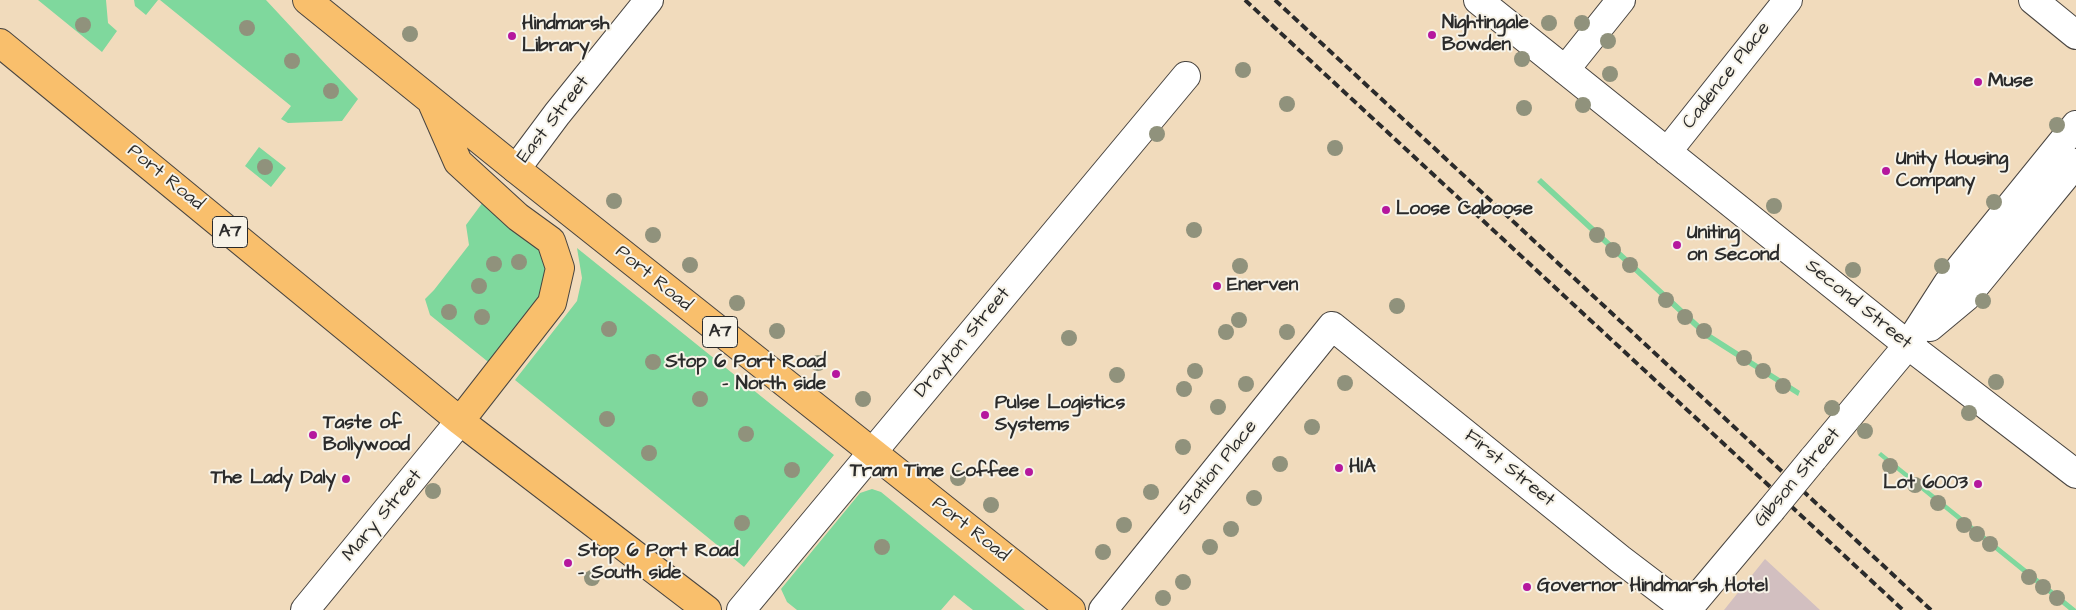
<!DOCTYPE html>
<html>
<head>
<meta charset="utf-8">
<style>
  body { margin:0 }
  canvas { display:block; background:#f1dbbc }
</style>
</head>
<body>
<canvas width="2076" height="610"></canvas>
<script>
const ctx = document.querySelector('canvas').getContext('2d');
ctx.lineJoin = 'round';
function paint(path, color) {
  ctx.fillStyle = color;
  ctx.fill(path, 'evenodd');
}
function stroke(path, color, width, dash) {
  ctx.strokeStyle = color;
  ctx.lineWidth = width;
  ctx.lineCap = dash ? 'butt' : 'round';
  ctx.setLineDash(dash || []);
  ctx.stroke(path);
}
function write(font, color, halo, rows, align = 'center') {
  ctx.font = font + ' "Architects Daughter",sans-serif';
  ctx.lineWidth = 4;
  ctx.setLineDash([]);
  ctx.textBaseline = 'middle';
  ctx.strokeStyle = halo;
  ctx.fillStyle = color;
  for (const [text, x, y, turn = 0] of rows) {
    ctx.save();
    ctx.translate(x, y);
    ctx.rotate((+turn || 0) * Math.PI / 180);
    ctx.textAlign = isNaN(turn) ? turn : align;
    if (halo) ctx.strokeText(text, 0, 0);
    ctx.fillText(text, 0, 0);
    ctx.restore();
  }
}
const industrial = new Path2D(`
  M 1765,559 L 1820,610 L 1724,610 Z`);
const green = new Path2D(`
  M 38,0 L 106,0 L 108,23 L 117,31 L 102,52 Z
  M 134,0 L 158,0 L 146,15 L 135,6 Z
  M 160,0 L 266,0 L 358,99 L 342,121 L 288,123 L 281,119 L 291,106 Z
  M 259,147 L 286,168 L 271,187 L 245,166 Z
  M 1541,178 L 1709,333 L 1800,391 L 1798,396 L 1706,338 L 1537,182 Z
  M 483,202 L 535,242 L 546,259 L 549,273 L 545,296 L 492,365 L 430,315 L 425,299 L 434,290 L 469,245 L 466,225 Z
  M 577,248 L 834,455 L 744,567 L 515,380 L 577,301 L 582,278 Z
  M 1881,452 L 2076,609 L 2076,610 L 2069,610 L 1878,455 Z
  M 872,489 L 881,492 L 1025,610 L 973,610 L 954,595 L 941,610 L 797,610 L 787,602 L 781,589 L 860,493 Z`);
const street = new Path2D(`
  M 1478,0 L 1908,345 L 2076,474
  M 2033,0 L 2076,35
  M 1565,70 L 1621,0
  M 1667,152 L 1788,0
  M 516,169 L 557,114 L 649,0
  M 1930,327 L 1966,297 L 2076,163
  M 1813,459 L 1908,345 L 1948,283 L 2076,125
  M 305,610 L 460,421
  M 741,610 L 1186,76
  M 1103,610 L 1332,326 L 1620,559 L 1687,610
  M 1687,610 L 1771,510`);
const highway = new Path2D(`
  M 307,0 L 516,169 L 1071,610
  M 0,43 L 460,421 L 707,610
  M 433,105 L 458,162 L 518,217 L 551,241 L 560,268 L 552,303 L 460,421`);
const rail = new Path2D(`
  M 1245,0 L 1903,610
  M 1275,0 L 1931,610`);
const streetBridge = new Path2D(`
  M 1771,510 L 1813,459`);
const trees = [
  [1549,23],
  [1582,23],
  [83,25],
  [247,28],
  [410,34],
  [1608,41],
  [1522,59],
  [292,61],
  [1243,70],
  [1610,74],
  [331,91],
  [1287,104],
  [1583,105],
  [1524,108],
  [2057,125],
  [1157,134],
  [1335,148],
  [265,167],
  [614,201],
  [1994,202],
  [1774,206],
  [1194,230],
  [653,235],
  [1597,235],
  [1613,250],
  [519,262],
  [494,264],
  [690,265],
  [1630,265],
  [1240,266],
  [1942,266],
  [1853,270],
  [479,286],
  [1666,300],
  [1983,301],
  [737,303],
  [1397,306],
  [449,312],
  [482,317],
  [1685,317],
  [1239,320],
  [609,329],
  [777,331],
  [1704,331],
  [1226,332],
  [1287,332],
  [1069,338],
  [1744,358],
  [653,362],
  [818,363],
  [1195,371],
  [1763,371],
  [1117,375],
  [1996,382],
  [1345,383],
  [1246,384],
  [1783,386],
  [1184,389],
  [700,399],
  [863,399],
  [1218,407],
  [1832,408],
  [1969,413],
  [607,419],
  [1312,427],
  [1865,431],
  [746,434],
  [1183,447],
  [649,453],
  [1280,464],
  [1890,466],
  [792,470],
  [958,478],
  [1915,485],
  [433,491],
  [1151,492],
  [1254,498],
  [1938,503],
  [991,505],
  [742,523],
  [1124,525],
  [1964,525],
  [1231,529],
  [1977,534],
  [1990,544],
  [882,547],
  [1210,547],
  [1103,552],
  [2029,577],
  [592,578],
  [1183,582],
  [2043,587],
  [1163,598],
  [2057,598]
];
const markers = [
  [1432,35,5,"#b5179e"],
  [512,36,5,"#b5179e"],
  [1978,82,5,"#b5179e"],
  [1886,171,5,"#b5179e"],
  [1386,210,5,"#b5179e"],
  [1677,245,5,"#b5179e"],
  [1217,286,5,"#b5179e"],
  [836,374,5,"#b5179e"],
  [985,415,5,"#b5179e"],
  [313,435,5,"#b5179e"],
  [1339,468,5,"#b5179e"],
  [1029,472,5,"#b5179e"],
  [346,479,5,"#b5179e"],
  [1978,484,5,"#b5179e"],
  [568,563,5,"#b5179e"],
  [1527,587,5,"#b5179e"]
];
const shields = [
  [230,232,35],
  [720,332,35]
];
const shieldNames = [
  ["A7",230,232],
  ["A7",720,332]
];
const poiNames = [
  ["Nightingale",1442,24],
  ["Bowden",1442,46],
  ["Hindmarsh",522,25],
  ["Library",522,47],
  ["Muse",1988,82],
  ["Unity Housing",1896,160],
  ["Company",1896,182],
  ["Loose Caboose",1396,210],
  ["Uniting",1687,234],
  ["on Second",1687,256],
  ["Enerven",1227,286],
  ["Stop 6 Port Road",826,363,"right"],
  ["- North side",826,385,"right"],
  ["Pulse Logistics",995,404],
  ["Systems",995,426],
  ["Taste of",323,424],
  ["Bollywood",323,446],
  ["HIA",1349,468],
  ["Tram Time Coffee",1019,472,"right"],
  ["The Lady Daly",336,479,"right"],
  ["Lot 6003",1968,484,"right"],
  ["Stop 6 Port Road",578,552],
  ["- South side",578,574],
  ["Governor Hindmarsh Hotel",1537,587]
];
const streetNames = [
  ["Cadence Place",1727,76,-52],
  ["East Street",554,120,-52],
  ["Port Road",165,178,39],
  ["Port Road",653,279,39],
  ["Second Street",1858,305,39],
  ["Drayton Street",963,343,-50],
  ["Station Place",1218,468,-51],
  ["First Street",1509,469,39],
  ["Gibson Street",1798,478,-50],
  ["Mary Street",383,516,-50],
  ["Port Road",970,530,38]
];
paint(industrial, '#d2bfc0');
paint(green, '#7fd89d');
stroke(street, '#494541', 30);
stroke(highway, '#494541', 30);
stroke(street, '#fff', 28);
stroke(highway, '#f9bf6c', 28);
stroke(rail, '#2b2b2b', 4, [8, 4]);
stroke(streetBridge, '#494541', 30, []);
stroke(streetBridge, '#fff', 28);
ctx.fillStyle = '#90927c';
for (const [x, y] of trees) {
  ctx.beginPath();
  ctx.arc(x, y, 8, 0, 2 * Math.PI);
  ctx.fill();
}
for (const [x, y, r, color] of markers) {
  const dot = new Path2D();
  dot.arc(x, y, r, 0, 2 * Math.PI);
  ctx.fillStyle = color;
  ctx.fill(dot);
  stroke(dot, '#f7f3e8', 2);
}
for (const [x, y, w] of shields) {
  const box = new Path2D();
  box.roundRect(x - w / 2, y - 15.5, w, 31, 4);
  ctx.fillStyle = '#f7f3e8';
  ctx.fill(box);
  stroke(box, '#2b2b2b', 1);
}
write('bold 18px', '#2b2b2b', null, shieldNames);
write('bold 19px', '#2b2b2b', '#f7f3e8', poiNames, 'left');
write('19px', '#2b2b2b', '#f7f3e8', streetNames);
</script>
</body>
</html>
